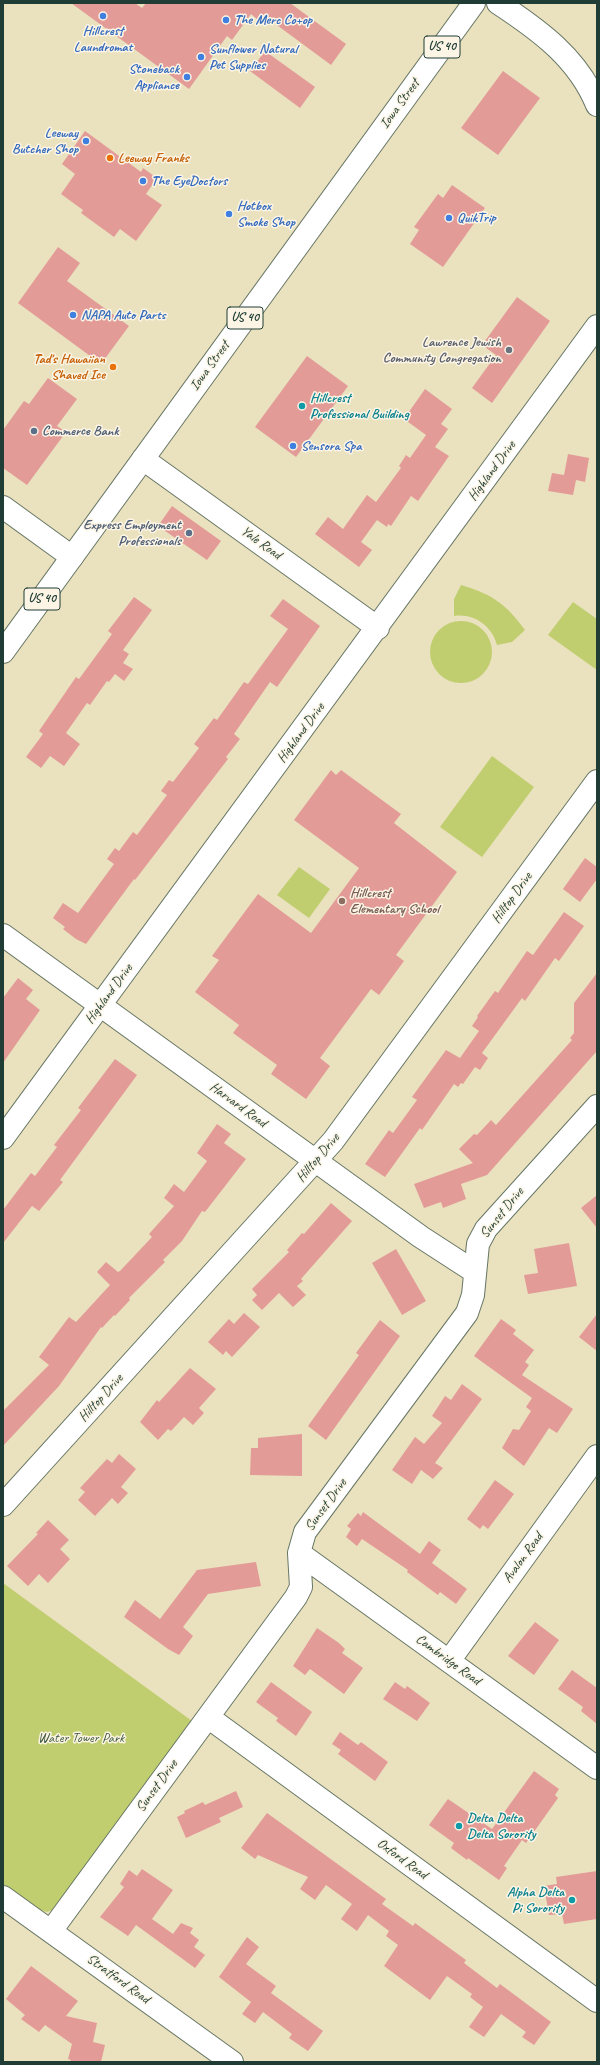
<!DOCTYPE html>
<html>
<head>
<meta charset="utf-8">
<style>
  body { margin:0 }
  #map { position:relative; width:600px; height:2065px; overflow:hidden; background:#eae1be; font-family:Caveat,sans-serif }
  canvas { display:block }
  .frame { position:absolute; inset:0; border:4px solid #1f3d34; pointer-events:none }
</style>
</head>
<body>
<div id="map">
<canvas width="600" height="2065"></canvas>
<div class="frame"></div>
</div>
<script>
const ctx = document.querySelector('canvas').getContext('2d');
ctx.lineJoin = 'round';
function paint(path, color) {
  ctx.fillStyle = color;
  ctx.fill(path, 'evenodd');
}
function stroke(path, color, width, dash) {
  ctx.strokeStyle = color;
  ctx.lineWidth = width;
  ctx.lineCap = dash ? 'butt' : 'round';
  ctx.setLineDash(dash || []);
  ctx.stroke(path);
}
function write(font, color, halo, rows, align = 'center') {
  ctx.font = font + ' Caveat,sans-serif';
  ctx.lineWidth = 3;
  ctx.setLineDash([]);
  ctx.textBaseline = 'middle';
  ctx.strokeStyle = halo;
  ctx.fillStyle = color;
  for (const [text, x, y, turn = 0] of rows) {
    ctx.save();
    ctx.translate(x, y);
    ctx.rotate((+turn || 0) * Math.PI / 180);
    ctx.textAlign = isNaN(turn) ? turn : align;
    if (halo) ctx.strokeText(text, 0, 0);
    ctx.fillText(text, 0, 0);
    ctx.restore();
  }
}
const green = new Path2D(`
  M 461,585 C 492,594 506,604 525,630 L 512,642 L 497,645 C 492,626 474,613 454,616 L 454,599 Z
  M 573,602 L 597,619 L 597,670 L 548,635 Z
  M430 652a31 31 0 1 1 62 0a31 31 0 1 1-62 0Z
  M 492,756 L 534,787 L 482,857 L 440,827 Z
  M 299,867 L 330,889 L 309,918 L 277,895 Z
  M 3,1583 L 192,1721 L 55,1909 L 47,1912 L 37,1909 L 3,1884 Z`);
const building = new Path2D(`
  M 71,3 L 135,3 L 142,8 L 146,3 L 290,3 L 346,44 L 331,65 L 262,14 L 258,20 L 251,14 L 232,40 L 227,36 L 189,89 Z
  M 265,51 L 315,87 L 300,108 L 250,71 Z
  M 503,71 L 540,98 L 498,155 L 461,128 Z
  M 85,131 L 141,172 L 143,168 L 157,178 L 146,194 L 162,205 L 136,241 L 120,229 L 114,237 L 81,213 L 83,210 L 61,194 L 75,174 L 62,164 Z
  M 452,185 L 485,208 L 443,267 L 410,244 L 419,230 L 414,227 L 438,194 L 443,198 Z
  M 58,247 L 80,263 L 67,281 L 129,326 L 101,364 L 18,303 Z
  M 517,297 L 550,321 L 492,403 L 472,388 L 496,355 L 482,345 Z
  M 307,356 L 348,386 L 296,457 L 255,427 Z
  M 48,378 L 77,399 L 57,426 L 66,432 L 27,485 L 3,468 L 3,430 L 24,401 L 29,404 Z
  M 425,389 L 452,409 L 441,424 L 448,429 L 435,447 L 449,456 L 418,501 L 411,496 L 391,526 L 388,524 L 387,527 L 377,520 L 361,542 L 372,550 L 359,567 L 315,534 L 328,517 L 343,529 L 367,495 L 376,502 L 401,468 L 399,466 L 406,455 L 410,458 L 426,435 L 404,419 Z
  M 568,454 L 589,458 L 585,482 L 576,480 L 573,495 L 548,491 L 552,473 L 564,475 Z
  M 172,506 L 221,541 L 207,560 L 158,526 Z
  M 134,597 L 152,610 L 123,650 L 129,654 L 123,663 L 133,669 L 124,681 L 115,674 L 109,682 L 107,681 L 90,705 L 87,703 L 66,733 L 80,744 L 64,766 L 50,756 L 41,768 L 26,757 L 43,734 L 39,731 L 76,677 L 79,679 L 112,634 L 108,631 Z
  M 283,599 L 320,626 L 277,687 L 270,682 L 234,734 L 240,739 L 226,757 L 228,759 L 135,880 L 134,879 L 86,944 L 76,939 L 63,929 L 65,927 L 53,918 L 63,903 L 78,913 L 114,864 L 107,859 L 115,848 L 119,851 L 133,832 L 137,835 L 167,795 L 161,791 L 169,780 L 173,782 L 199,748 L 194,744 L 214,718 L 217,720 L 244,682 L 248,684 L 288,629 L 270,616 Z
  M 331,770 L 336,775 L 341,770 L 401,814 L 394,823 L 457,872 L 396,955 L 404,961 L 379,995 L 371,989 L 320,1058 L 330,1066 L 306,1099 L 271,1074 L 277,1065 L 233,1033 L 239,1025 L 195,992 L 219,960 L 212,956 L 258,894 L 311,933 L 359,868 L 294,820 Z
  M 585,858 L 597,867 L 597,879 L 580,902 L 563,889 Z
  M 564,912 L 584,926 L 559,961 L 555,958 L 525,1001 L 522,998 L 482,1053 L 488,1058 L 480,1070 L 475,1067 L 463,1084 L 461,1083 L 458,1087 L 454,1084 L 422,1130 L 420,1128 L 385,1177 L 365,1164 L 389,1130 L 393,1133 L 417,1100 L 412,1097 L 446,1050 L 460,1058 L 479,1031 L 472,1026 L 478,1017 L 477,1016 L 495,991 L 498,993 L 527,951 L 533,955 Z
  M 597,973 L 597,1051 L 487,1175 L 461,1184 L 466,1199 L 443,1208 L 441,1202 L 424,1208 L 414,1184 L 473,1163 L 459,1149 L 474,1134 L 477,1135 L 491,1120 L 496,1125 L 572,1040 L 570,1038 L 574,1033 L 574,1003 Z
  M 18,978 L 33,990 L 26,999 L 40,1010 L 3,1063 L 3,998 Z
  M 115,1059 L 137,1075 L 60,1180 L 63,1182 L 39,1211 L 32,1206 L 3,1243 L 3,1210 L 31,1173 L 35,1176 L 57,1147 L 54,1145 L 81,1110 L 78,1108 Z
  M 217,1124 L 231,1134 L 224,1143 L 246,1159 L 205,1212 L 202,1211 L 182,1241 L 163,1260 L 165,1262 L 129,1298 L 130,1300 L 115,1316 L 114,1315 L 102,1328 L 101,1327 L 59,1386 L 3,1446 L 3,1411 L 49,1365 L 39,1357 L 69,1317 L 76,1322 L 110,1285 L 97,1272 L 106,1262 L 118,1272 L 120,1271 L 152,1237 L 149,1234 L 174,1206 L 164,1198 L 174,1184 L 184,1192 L 207,1161 L 197,1153 Z
  M 597,1195 L 597,1228 L 581,1208 Z
  M 331,1203 L 352,1221 L 301,1279 L 303,1281 L 297,1286 L 306,1295 L 293,1307 L 279,1293 L 262,1310 L 252,1300 L 257,1295 L 252,1289 L 289,1252 L 287,1250 L 302,1233 L 304,1234 Z
  M 569,1243 L 577,1286 L 528,1294 L 524,1275 L 538,1273 L 534,1249 Z
  M 396,1249 L 426,1301 L 402,1315 L 372,1263 Z
  M 244,1313 L 260,1327 L 232,1357 L 226,1351 L 223,1355 L 208,1342 L 229,1319 L 234,1324 Z
  M 597,1314 L 597,1351 L 579,1337 Z
  M 501,1319 L 516,1330 L 513,1334 L 534,1350 L 525,1362 L 529,1365 L 522,1375 L 573,1409 L 557,1433 L 549,1428 L 524,1466 L 502,1448 L 513,1429 L 519,1430 L 531,1411 L 526,1407 L 532,1398 L 474,1356 Z
  M 380,1320 L 400,1336 L 326,1440 L 308,1426 L 359,1355 L 356,1353 Z
  M 190,1368 L 216,1389 L 199,1408 L 204,1413 L 193,1425 L 184,1417 L 171,1431 L 168,1429 L 158,1440 L 140,1422 L 157,1400 L 159,1402 Z
  M 462,1384 L 482,1399 L 435,1463 L 443,1468 L 433,1479 L 421,1470 L 412,1484 L 392,1470 L 415,1437 L 424,1444 L 442,1423 L 432,1416 L 445,1396 L 451,1400 Z
  M 302,1434 L 302,1476 L 250,1475 L 251,1448 L 258,1448 L 258,1438 Z
  M 119,1454 L 136,1469 L 121,1487 L 128,1493 L 118,1504 L 112,1498 L 95,1516 L 78,1500 L 85,1492 L 80,1488 L 107,1459 L 112,1463 Z
  M 495,1480 L 514,1494 L 488,1529 L 483,1525 L 480,1529 L 467,1519 Z
  M 363,1512 L 420,1554 L 429,1541 L 441,1550 L 432,1563 L 467,1589 L 456,1604 L 440,1592 L 438,1595 L 407,1572 L 408,1570 L 362,1539 L 357,1546 L 346,1537 L 351,1529 L 347,1526 L 358,1513 L 361,1516 Z
  M 48,1520 L 69,1540 L 60,1549 L 70,1559 L 48,1583 L 39,1574 L 28,1586 L 7,1566 L 38,1534 L 36,1533 Z
  M 256,1562 L 261,1586 L 208,1594 L 183,1627 L 193,1636 L 179,1655 L 168,1649 L 124,1617 L 135,1600 L 160,1619 L 197,1570 Z
  M 535,1622 L 559,1640 L 534,1675 L 508,1656 Z
  M 317,1628 L 339,1643 L 345,1649 L 342,1653 L 363,1668 L 344,1694 L 310,1669 L 305,1675 L 293,1666 Z
  M 572,1670 L 597,1688 L 597,1724 L 581,1711 L 583,1707 L 558,1689 Z
  M 271,1682 L 312,1712 L 296,1736 L 276,1721 L 278,1718 L 256,1702 Z
  M 395,1682 L 405,1689 L 407,1686 L 430,1703 L 417,1721 L 383,1699 Z
  M 340,1732 L 358,1745 L 361,1742 L 388,1762 L 375,1781 L 338,1754 L 341,1750 L 332,1744 Z
  M 534,1771 L 559,1789 L 555,1795 L 558,1798 L 526,1843 L 522,1840 L 504,1866 L 507,1868 L 499,1880 L 468,1858 L 467,1860 L 451,1848 L 454,1843 L 429,1825 L 448,1799 L 492,1829 Z
  M 236,1791 L 243,1807 L 219,1818 L 221,1822 L 186,1838 L 177,1817 L 185,1813 L 184,1811 L 203,1802 L 205,1805 Z
  M 267,1813 L 386,1899 L 382,1904 L 413,1926 L 415,1923 L 466,1960 L 464,1963 L 497,1988 L 500,1984 L 551,2022 L 534,2045 L 522,2037 L 526,2032 L 501,2014 L 484,2037 L 469,2027 L 483,2007 L 470,1997 L 472,1994 L 447,1976 L 430,2000 L 384,1966 L 398,1945 L 386,1936 L 389,1931 L 368,1915 L 357,1931 L 341,1919 L 352,1904 L 326,1885 L 315,1900 L 300,1889 L 308,1877 L 258,1855 L 255,1859 L 241,1848 Z
  M 142,1869 L 173,1890 L 152,1919 L 173,1934 L 181,1923 L 193,1928 L 190,1933 L 199,1940 L 194,1947 L 205,1955 L 195,1968 L 136,1925 L 128,1936 L 100,1917 L 124,1887 L 120,1884 L 129,1870 L 137,1876 Z
  M 597,1871 L 597,1919 L 564,1924 L 562,1914 L 549,1915 L 544,1886 L 557,1884 L 556,1877 Z
  M 247,1937 L 259,1947 L 246,1964 L 276,1986 L 271,1993 L 323,2031 L 308,2051 L 289,2038 L 292,2034 L 263,2012 L 255,2023 L 242,2014 L 251,2002 L 219,1977 Z
  M 31,1966 L 78,2001 L 66,2016 L 97,2023 L 93,2042 L 105,2045 L 101,2062 L 70,2062 L 71,2060 L 68,2059 L 72,2044 L 45,2025 L 39,2032 L 21,2019 L 25,2015 L 6,1999 Z`);
const minor = new Path2D(`
  M 143,459 L 378,628
  M 3,507 L 72,557
  M 3,935 L 421,1237 L 475,1272
  M 3,1138 L 597,326
  M 3,1505 L 333,1141 L 597,781
  M 299,1553 L 597,1768
  M 449,1661 L 597,1456
  M 208,1717 L 597,2001
  M 3,1897 L 232,2062
  M 51,1931 L 296,1597 L 301,1587 L 299,1553 L 305,1532 L 467,1313 L 473,1295 L 478,1244 L 486,1229 L 597,1106`);
const major = new Path2D(`
  M 498,3 C 539,30 578,58 597,105`);
const highway = new Path2D(`
  M 3,652 L 474,3`);
const markers = [
  [103,16,4,"#3f7fe0"],
  [226,20,4,"#3f7fe0"],
  [201,57,4,"#3f7fe0"],
  [187,77,4,"#3f7fe0"],
  [86,141,4,"#3f7fe0"],
  [110,158,4,"#e8710a"],
  [143,181,4,"#3f7fe0"],
  [229,214,4,"#3f7fe0"],
  [449,218,4,"#3f7fe0"],
  [73,315,4,"#3f7fe0"],
  [509,350,4,"#6b7280"],
  [113,367,4,"#e8710a"],
  [302,406,4,"#0f9aa8"],
  [34,431,4,"#5c6f8a"],
  [293,446,4,"#3f7fe0"],
  [189,533,4,"#5c6f8a"],
  [342,901,4,"#8d6e63"],
  [459,1826,4,"#0f9aa8"],
  [572,1900,4,"#0f9aa8"]
];
const shields = [
  [442,47,36],
  [245,318,36],
  [42,599,36]
];
const shieldNames = [
  ["US 40",442,47],
  ["US 40",245,318],
  ["US 40",42,599]
];
const shopNames = [
  ["The Merc Co+op",234,20],
  ["Hillcrest",103,31,"center"],
  ["Laundromat",103,47,"center"],
  ["Sunflower Natural",209,49],
  ["Pet Supplies",209,65],
  ["Stoneback",179,69,"right"],
  ["Appliance",179,85,"right"],
  ["Leeway",78,133,"right"],
  ["Butcher Shop",78,149,"right"],
  ["The EyeDoctors",151,181],
  ["Hotbox",237,206],
  ["Smoke Shop",237,222],
  ["QuikTrip",457,218],
  ["NAPA Auto Parts",81,315],
  ["Sensora Spa",301,446]
];
const streetNames = [
  ["Iowa Street",400,104,-54],
  ["Iowa Street",210,366,-54],
  ["Highland Drive",492,471,-54],
  ["Yale Road",261,543,36],
  ["Highland Drive",301,733,-54],
  ["Hilltop Drive",512,898,-54],
  ["Highland Drive",109,994,-54],
  ["Harvard Road",238,1105,36],
  ["Hilltop Drive",318,1158,-50],
  ["Sunset Drive",502,1213,-51],
  ["Hilltop Drive",101,1398,-48],
  ["Sunset Drive",326,1505,-54],
  ["Avalon Road",523,1558,-54],
  ["Cambridge Road",448,1660,36],
  ["Sunset Drive",157,1786,-54],
  ["Oxford Road",402,1859,36],
  ["Stratford Road",118,1979,36]
];
const foodNames = [
  ["Leeway Franks",118,158],
  ["Tad's Hawaiian",105,359,"right"],
  ["Shaved Ice",105,375,"right"]
];
const worshipNames = [
  ["Lawrence Jewish",501,342],
  ["Community Congregation",501,358]
];
const cultureNames = [
  ["Hillcrest",310,398],
  ["Professional Building",310,414],
  ["Delta Delta",467,1818],
  ["Delta Sorority",467,1834],
  ["Alpha Delta",564,1892,"right"],
  ["Pi Sorority",564,1908,"right"]
];
const serviceNames = [
  ["Commerce Bank",42,431],
  ["Express Employment",181,525,"right"],
  ["Professionals",181,541,"right"]
];
const educationNames = [
  ["Hillcrest",350,893],
  ["Elementary School",350,909]
];
const parkNames = [
  ["Water Tower Park",81,1738]
];
paint(green, '#c0ce6f');
paint(building, '#e39b98');
stroke(minor, '#667664', 24);
stroke(major, '#667664', 24);
stroke(highway, '#667664', 24);
stroke(minor, '#fff', 22);
stroke(major, '#fff', 22);
stroke(highway, '#fff', 22);
for (const [x, y, r, color] of markers) {
  const dot = new Path2D();
  dot.arc(x, y, r, 0, 2 * Math.PI);
  ctx.fillStyle = color;
  ctx.fill(dot);
  stroke(dot, '#fcf5e5', 1.5);
}
for (const [x, y, w] of shields) {
  const box = new Path2D();
  box.roundRect(x - w / 2, y - 11, w, 22, 3);
  ctx.fillStyle = '#fcf5e5';
  ctx.fill(box);
  stroke(box, '#1f3d34', 1);
}
write('bold 13px', '#1f3d34', null, shieldNames);
write('bold 14px', '#366cbe', '#fcf5e5', shopNames, 'left');
write('14px', '#1f3d34', '#fcf5e5', streetNames);
write('bold 14px', '#c56008', '#fcf5e5', foodNames, 'left');
write('bold 14px', '#5b616d', '#fcf5e5', worshipNames, 'right');
write('bold 14px', '#0d838f', '#fcf5e5', cultureNames, 'left');
write('bold 14px', '#4e5e75', '#fcf5e5', serviceNames, 'left');
write('bold 14px', '#785e54', '#fcf5e5', educationNames, 'left');
write('14px', '#3f5a40', '#fcf5e5', parkNames);
</script>
</body>
</html>
